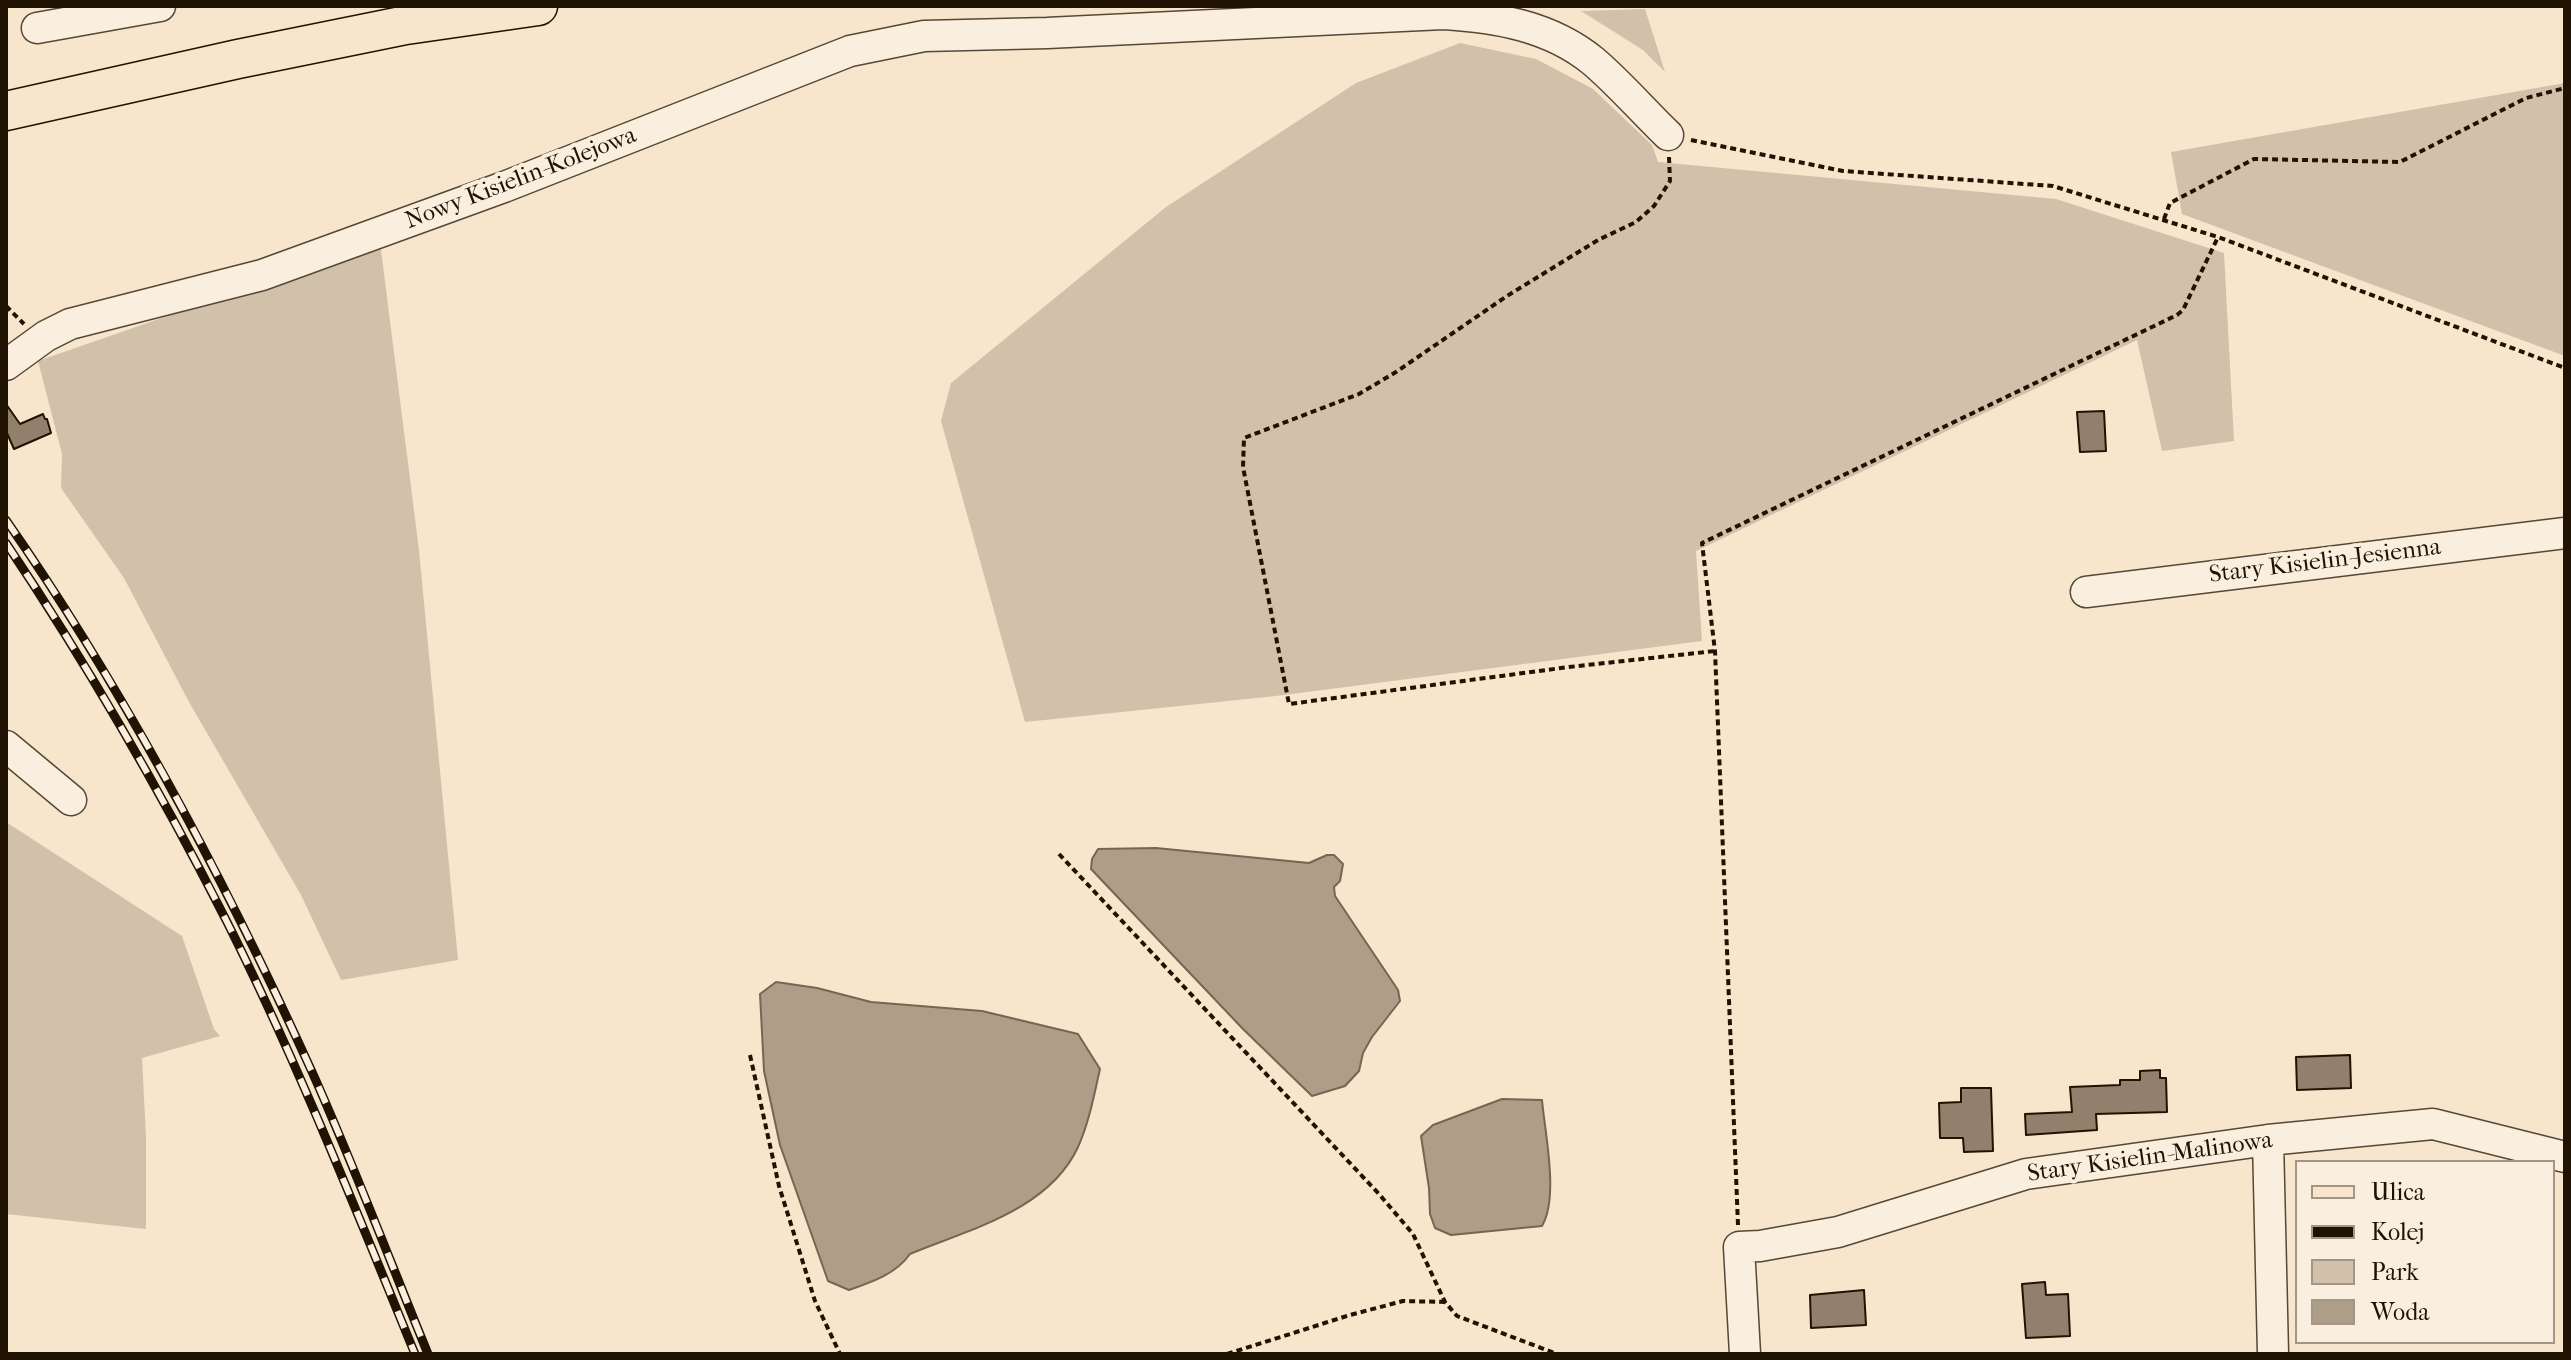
<!DOCTYPE html>
<html>
<head>
<meta charset="utf-8">
<style>
  body { margin:0 }
  #map { position:relative; width:2571px; height:1360px; overflow:hidden; background:#f7e5cc; font-family:"IM FELL French Canon",serif }
  canvas { display:block }
  .frame { position:absolute; inset:0; border:8px solid #201303; pointer-events:none }
  .legend { position:absolute; left:2295px; top:1160px; width:260px; height:184px; box-sizing:border-box; background:#faeede; border:2px solid #a39686; margin:0; padding:10px 14px; list-style:none; font-size:24px; color:#201303 }
  .legend li { display:flex; align-items:center; gap:16px; height:40px }
  .legend b { width:40px; border:2px solid #a39686 }
</style>
</head>
<body>
<div id="map">
<canvas width="2571" height="1360"></canvas>
<div class="frame"></div>
<ul class="legend">
<li><b style="height:10px;background:#f7e5cc"></b>Ulica</li>
<li><b style="height:10px;background:#201303"></b>Kolej</li>
<li><b style="height:22px;background:#d2c1aa"></b>Park</li>
<li><b style="height:22px;background:#ae9e88"></b>Woda</li>
</ul>
</div>
<script>
const ctx = document.querySelector('canvas').getContext('2d');
ctx.lineJoin = 'round';
function paint(path, color) {
  ctx.fillStyle = color;
  ctx.fill(path, 'evenodd');
}
function stroke(path, color, width, dash) {
  ctx.strokeStyle = color;
  ctx.lineWidth = width;
  ctx.lineCap = dash ? 'butt' : 'round';
  ctx.setLineDash(dash || []);
  ctx.stroke(path);
}
function write(font, color, halo, rows, align = 'center') {
  ctx.font = font + ' "IM FELL French Canon",serif';
  ctx.lineWidth = 8;
  ctx.setLineDash([]);
  ctx.textBaseline = 'middle';
  ctx.strokeStyle = halo;
  ctx.fillStyle = color;
  for (const [text, x, y, turn = 0] of rows) {
    ctx.save();
    ctx.translate(x, y);
    ctx.rotate((+turn || 0) * Math.PI / 180);
    ctx.textAlign = isNaN(turn) ? turn : align;
    if (halo) ctx.strokeText(text, 0, 0);
    ctx.fillText(text, 0, 0);
    ctx.restore();
  }
}
const green = new Path2D(`
  M 1645,9 L 1665,72 L 1643,50 L 1581,11 Z
  M 1460,43 L 1536,59 L 1593,89 L 1652,145 L 1658,162 L 2056,199 L 2224,253 L 2234,441 L 2162,451 L 2137,340 L 1696,551 L 1702,641 L 1276,696 L 1025,722 L 941,421 L 951,383 L 1166,207 L 1356,83 Z
  M 2565,83 L 2565,356 L 2182,214 L 2171,152 Z
  M 380,242 L 419,550 L 458,960 L 341,980 L 301,895 L 189,702 L 124,578 L 61,488 L 62,454 L 38,361 Z
  M 6,822 L 182,936 L 214,1029 L 220,1036 L 142,1058 L 146,1137 L 146,1229 L 6,1214 Z`);
const water = new Path2D(`
  M 1156,848 L 1309,863 L 1327,855 L 1334,855 L 1343,864 L 1340,881 L 1334,887 L 1335,896 L 1398,990 L 1400,1001 L 1372,1037 L 1363,1053 L 1359,1071 L 1345,1086 L 1312,1096 L 1243,1029 L 1091,869 L 1092,859 L 1098,849 Z
  M 776,982 L 817,988 L 871,1002 L 982,1011 L 1078,1034 L 1100,1069 C 1094,1095 1089,1123 1078,1147 C 1049,1210 970,1229 910,1254 C 896,1274 872,1282 849,1290 L 828,1281 L 780,1145 L 764,1071 L 760,994 Z
  M 1502,1099 L 1542,1100 C 1545,1134 1559,1197 1542,1226 L 1451,1235 L 1435,1228 L 1430,1214 L 1429,1188 L 1421,1136 L 1433,1125 Z`);
const building = new Path2D(`
  M 6,404 L 20,424 L 43,414 L 45,419 L 47,419 L 51,433 L 14,449 L 6,431 Z
  M 2104,411 L 2106,451 L 2080,452 L 2077,412 Z
  M 2350,1055 L 2351,1088 L 2297,1090 L 2296,1057 Z
  M 2160,1070 L 2160,1078 L 2166,1078 L 2167,1112 L 2096,1114 L 2097,1130 L 2026,1135 L 2025,1114 L 2072,1112 L 2070,1087 L 2120,1085 L 2120,1080 L 2140,1080 L 2140,1071 Z
  M 1961,1088 L 1991,1088 L 1993,1151 L 1964,1152 L 1963,1138 L 1940,1138 L 1939,1103 L 1961,1102 Z
  M 2045,1282 L 2046,1295 L 2068,1294 L 2070,1336 L 2026,1338 L 2022,1284 Z
  M 1864,1290 L 1866,1325 L 1811,1328 L 1810,1295 Z`);
const path = new Path2D(`
  M 1691,140 L 1843,171 L 2053,186 L 2218,237 L 2565,368
  M 1669,157 L 1670,181 L 1654,206 L 1636,222 L 1598,240 L 1507,296 L 1396,372 L 1359,394 L 1244,438 L 1243,467 L 1289,704 L 1569,667 L 1715,651
  M 2164,219 L 2170,203 L 2254,159 L 2400,162 L 2526,98 L 2565,88
  M 6,306 L 24,324
  M 1059,854 L 1379,1194 L 1413,1234 L 1445,1302 L 1457,1316 L 1557,1354
  M 750,1055 L 779,1186 L 815,1301 L 840,1354
  M 1738,1225 L 1715,651 L 1702,543 L 2177,315 L 2183,310 L 2218,237
  M 1227,1354 L 1350,1315 L 1403,1301 L 1445,1302`);
const minor = new Path2D(`
  M 37,28 L 160,6
  M 6,365 L 46,336 L 70,324 L 262,275 L 504,187 L 850,51 L 924,36 L 1047,33 L 1443,14 C 1496,17 1550,26 1593,61 C 1619,83 1643,111 1668,135
  M 2086,592 L 2565,533
  M 6,746 L 71,800
  M 2268,1140 L 2273,1354
  M 1745,1354 L 1739,1247 L 1760,1246 L 1838,1232 L 2026,1174 L 2268,1140 L 2433,1124 L 2565,1157`);
const major = new Path2D(`
  M 6,111 L 238,59 L 406,25 L 538,6`);
const rail = new Path2D(`
  M 6,520 C 127,694 226,882 313,1074 C 354,1166 390,1261 428,1354
  M 6,543 C 87,664 160,790 226,920 C 297,1061 355,1208 415,1354`);
const streetNames = [
  ["Nowy Kisielin-Kolejowa",521,179,-21],
  ["Stary Kisielin-Jesienna",2325,562,-7],
  ["Stary Kisielin-Malinowa",2150,1158,-8]
];
paint(green, '#d2c1aa');
paint(water, '#ae9e88');
stroke(water, '#756653', 2);
paint(building, '#90806c');
stroke(building, '#201303', 2);
stroke(minor, '#564835', 33);
stroke(major, '#201303', 41);
stroke(path, '#201303', 4, [6, 4]);
stroke(minor, '#faeede', 30);
stroke(major, '#f7e5cc', 38);
stroke(rail, '#201303', 9);
stroke(rail, '#faeede', 6, [18]);
write('24px', '#201303', '#faeede', streetNames);
</script>
</body>
</html>
